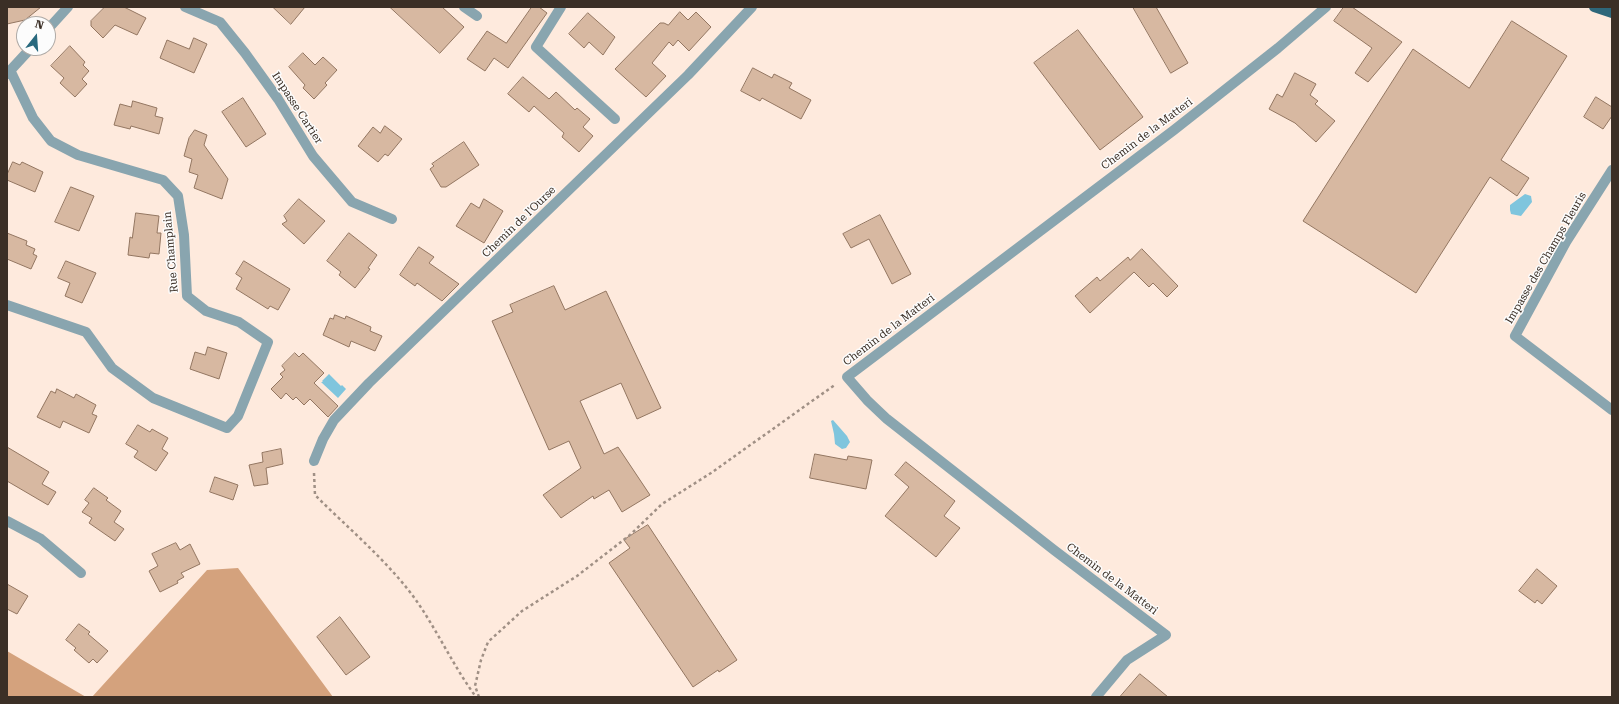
<!DOCTYPE html>
<html>
<head>
<meta charset="utf-8">
<style>
  body { margin:0 }
  #map { position:relative; width:1619px; height:704px; overflow:hidden; background:#feeadd; font-family:"Roboto Serif",serif }
  canvas { display:block }
  .frame { position:absolute; inset:0; border:8px solid #3b2f26; pointer-events:none }
  .north { position:absolute; left:16px; top:16px; width:40px; height:40px; box-sizing:border-box; background:#fcfcfc; border:1px solid #afaaa6; border-radius:50%; rotate:17deg; font-size:11px; font-weight:700; line-height:16px; text-align:center; color:#3b2f26 }
  .north::after { content:''; display:block; margin:auto; width:14px; height:18px; background:#29697e; clip-path:polygon(50% 0,100% 100%,50% 72%,0 100%) }
</style>
</head>
<body>
<div id="map">
<canvas width="1619" height="704"></canvas>
<div class="frame"></div>
<div class="north">N</div>
</div>
<script>
const ctx = document.querySelector('canvas').getContext('2d');
ctx.lineJoin = 'round';
function paint(path, color) {
  ctx.fillStyle = color;
  ctx.fill(path, 'evenodd');
}
function stroke(path, color, width, dash) {
  ctx.strokeStyle = color;
  ctx.lineWidth = width;
  ctx.lineCap = dash ? 'butt' : 'round';
  ctx.setLineDash(dash || []);
  ctx.stroke(path);
}
function write(font, color, halo, rows, align = 'center') {
  ctx.font = font + ' "Roboto Serif",serif';
  ctx.lineWidth = 3;
  ctx.setLineDash([]);
  ctx.textBaseline = 'middle';
  ctx.strokeStyle = halo;
  ctx.fillStyle = color;
  for (const [text, x, y, turn = 0] of rows) {
    ctx.save();
    ctx.translate(x, y);
    ctx.rotate((+turn || 0) * Math.PI / 180);
    ctx.textAlign = isNaN(turn) ? turn : align;
    if (halo) ctx.strokeText(text, 0, 0);
    ctx.fillText(text, 0, 0);
    ctx.restore();
  }
}
const forest = new Path2D(`
  M 238,568 L 333,697 L 92,697 L 207,570 Z
  M 7,651 L 86,697 L 7,697 Z`);
const water = new Path2D(`
  M 1525,194 L 1531,196 L 1532,202 L 1521,216 L 1511,214 L 1510,210 L 1510,205 Z
  M 329,374 L 341,386 L 342,385 L 346,389 L 338,398 L 321,382 L 323,382 L 322,381 Z
  M 833,420 L 847,436 L 850,442 L 846,448 L 842,449 L 835,444 L 834,434 L 831,421 Z`);
const building = new Path2D(`
  M 7,7 L 41,7 L 25,20 L 7,24 Z
  M 105,7 L 124,7 L 146,18 L 137,35 L 115,25 L 103,38 L 91,26 L 91,21 Z
  M 273,7 L 305,7 L 291,24 Z
  M 390,7 L 442,7 L 464,27 L 440,53 Z
  M 532,7 L 539,7 L 547,13 L 508,68 L 494,58 L 485,71 L 467,59 L 487,31 L 506,43 Z
  M 1133,7 L 1156,7 L 1188,63 L 1171,73 Z
  M 1344,7 L 1352,7 L 1402,42 L 1368,82 L 1355,73 L 1372,48 L 1334,21 Z
  M 680,12 L 688,20 L 696,12 L 711,27 L 689,51 L 678,40 L 673,46 L 669,42 L 652,63 L 666,76 L 646,97 L 615,69 L 660,23 L 664,23 L 668,25 Z
  M 588,13 L 615,37 L 603,55 L 589,42 L 584,48 L 569,34 Z
  M 1512,21 L 1567,56 L 1501,160 L 1529,178 L 1517,196 L 1490,177 L 1416,293 L 1303,221 L 1413,49 L 1469,88 Z
  M 1078,30 L 1143,117 L 1100,150 L 1034,63 Z
  M 194,38 L 207,44 L 194,73 L 160,58 L 167,40 L 189,49 Z
  M 70,46 L 85,62 L 83,65 L 89,71 L 82,79 L 87,84 L 75,97 L 60,83 L 64,78 L 51,66 Z
  M 303,53 L 315,65 L 323,57 L 337,70 L 325,83 L 327,85 L 314,99 L 303,88 L 305,85 L 289,67 Z
  M 753,68 L 772,78 L 774,74 L 792,83 L 789,88 L 811,100 L 801,119 L 762,98 L 760,101 L 741,91 Z
  M 1295,73 L 1316,84 L 1310,95 L 1318,101 L 1315,104 L 1335,121 L 1316,142 L 1295,123 L 1269,109 L 1277,94 L 1282,97 Z
  M 523,77 L 549,99 L 556,92 L 575,110 L 577,108 L 590,119 L 583,127 L 593,136 L 579,152 L 562,137 L 564,133 L 534,106 L 529,112 L 508,94 Z
  M 1596,97 L 1612,107 L 1612,116 L 1603,129 L 1584,117 Z
  M 243,98 L 266,134 L 246,147 L 222,112 Z
  M 133,101 L 157,108 L 155,116 L 163,118 L 159,134 L 131,126 L 130,129 L 114,125 L 120,104 L 131,107 Z
  M 385,126 L 402,139 L 388,156 L 385,154 L 378,162 L 358,146 L 373,127 L 380,133 Z
  M 195,130 L 207,135 L 204,145 L 228,179 L 222,199 L 194,188 L 198,175 L 189,172 L 192,159 L 184,156 L 189,138 Z
  M 464,142 L 479,165 L 446,187 L 441,187 L 430,169 L 434,166 L 432,164 Z
  M 13,162 L 20,165 L 22,162 L 43,172 L 35,192 L 7,180 L 7,175 Z
  M 71,187 L 94,196 L 79,231 L 55,222 Z
  M 299,199 L 325,221 L 304,244 L 282,224 L 287,221 L 284,216 Z
  M 484,199 L 503,211 L 484,243 L 456,226 L 471,203 L 479,208 Z
  M 136,213 L 159,216 L 157,233 L 161,233 L 159,254 L 150,253 L 149,258 L 128,255 L 130,237 L 132,238 Z
  M 880,215 L 911,274 L 892,284 L 869,239 L 851,248 L 843,234 Z
  M 7,233 L 27,241 L 26,245 L 35,249 L 33,254 L 37,256 L 31,269 L 7,259 Z
  M 349,233 L 377,255 L 368,268 L 370,269 L 355,288 L 339,275 L 341,272 L 327,261 Z
  M 419,247 L 434,257 L 429,263 L 459,284 L 442,301 L 417,283 L 415,286 L 400,275 Z
  M 1142,249 L 1178,286 L 1167,297 L 1153,283 L 1149,287 L 1134,272 L 1090,313 L 1075,296 L 1097,277 L 1100,281 L 1128,257 L 1130,260 Z
  M 66,261 L 96,273 L 82,303 L 65,296 L 70,283 L 58,278 Z
  M 244,261 L 290,289 L 278,310 L 270,306 L 268,309 L 236,289 L 242,278 L 236,274 Z
  M 554,286 L 565,310 L 606,291 L 661,408 L 637,419 L 621,383 L 580,401 L 604,454 L 618,447 L 650,495 L 622,512 L 609,490 L 594,499 L 593,496 L 561,518 L 543,495 L 581,468 L 569,441 L 549,450 L 492,321 L 513,312 L 510,305 Z
  M 335,315 L 345,319 L 346,316 L 371,327 L 370,331 L 382,336 L 375,351 L 351,341 L 349,347 L 323,335 L 330,318 L 333,319 Z
  M 208,347 L 227,353 L 219,379 L 190,369 L 195,352 L 205,355 Z
  M 295,353 L 299,357 L 303,353 L 324,373 L 314,383 L 338,406 L 328,417 L 310,399 L 304,405 L 296,397 L 293,400 L 286,393 L 281,399 L 271,389 L 283,377 L 280,374 L 285,370 L 282,366 Z
  M 57,389 L 74,398 L 76,394 L 96,405 L 92,414 L 97,416 L 89,433 L 63,421 L 60,428 L 37,417 L 51,391 L 55,393 Z
  M 138,425 L 150,432 L 152,429 L 168,438 L 162,449 L 168,453 L 156,471 L 134,457 L 138,451 L 126,444 Z
  M 7,447 L 49,472 L 42,484 L 56,492 L 48,505 L 7,481 Z
  M 281,449 L 283,464 L 266,468 L 268,484 L 254,486 L 249,465 L 263,462 L 262,453 Z
  M 815,454 L 847,460 L 848,456 L 872,460 L 866,489 L 810,478 Z
  M 906,462 L 955,501 L 944,516 L 960,528 L 936,557 L 885,516 L 909,487 L 895,475 Z
  M 215,477 L 238,485 L 233,500 L 210,492 Z
  M 94,488 L 108,498 L 106,500 L 121,511 L 114,522 L 124,529 L 115,541 L 89,523 L 92,518 L 82,512 L 89,503 L 85,500 Z
  M 648,525 L 737,660 L 719,672 L 718,670 L 693,687 L 609,563 L 630,548 L 624,540 Z
  M 176,543 L 180,550 L 190,544 L 200,564 L 181,573 L 184,577 L 177,581 L 178,583 L 160,592 L 149,571 L 158,566 L 152,554 Z
  M 1537,569 L 1557,586 L 1542,604 L 1537,600 L 1535,603 L 1519,591 Z
  M 7,584 L 28,596 L 17,614 L 7,609 Z
  M 340,617 L 370,657 L 346,675 L 317,637 Z
  M 79,624 L 90,632 L 88,634 L 108,651 L 97,663 L 93,659 L 89,663 L 74,650 L 76,648 L 66,640 Z
  M 1140,674 L 1150,682 L 1168,697 L 1120,697 Z`);
const path = new Path2D(`
  M 314,473 L 315,495 C 349,529 391,564 418,603 C 439,634 454,667 476,697
  M 479,697 L 475,686 L 481,660 L 488,642 L 522,611 L 577,576 L 630,535 L 662,504 L 711,473 L 836,384`);
const minor = new Path2D(`
  M 185,7 L 220,22 L 245,53 L 278,99 L 313,156 L 352,202 L 392,219
  M 464,7 L 477,16
  M 561,7 L 536,47 L 615,119
  M 48,29 L 68,7
  M 7,74 L 31,48
  M 1612,170 L 1566,242 L 1515,336 L 1612,410
  M 7,305 L 86,332 L 112,368 L 153,398 L 227,428 L 238,416 L 268,342 L 239,322 L 206,311 L 187,296 L 184,235 L 178,196 L 163,180 L 78,155 L 51,141 L 33,118 L 10,70
  M 314,461 L 323,439 L 334,420 L 369,383 L 688,75 L 752,7
  M 7,521 L 41,539 L 81,573
  M 1096,697 L 1127,660 L 1166,635 L 1054,550 L 887,419 L 867,400 L 847,377 L 1174,130 L 1278,48 L 1326,7`);
const major = new Path2D(`
  M 1594,7 L 1612,13`);
const streetNames = [
  ["Impasse Cartier",297,108,57],
  ["Chemin de la Matteri",1147,134,-37],
  ["Chemin de l'Ourse",519,222,-44],
  ["Rue Champlain",171,252,-95],
  ["Impasse des Champs Fleuris",1546,258,-60],
  ["Chemin de la Matteri",889,330,-37],
  ["Chemin de la Matteri",1112,579,37]
];
paint(forest, '#d4a27d');
paint(water, '#7fc5dd');
paint(building, '#d7b8a1');
stroke(building, '#937661', 1);
stroke(path, '#a09085', 2.5, [3, 3]);
stroke(minor, '#89a5af', 10);
stroke(major, '#2e677a', 10);
write('11px', '#3b2f26', '#fcfcfc', streetNames);
</script>
</body>
</html>
